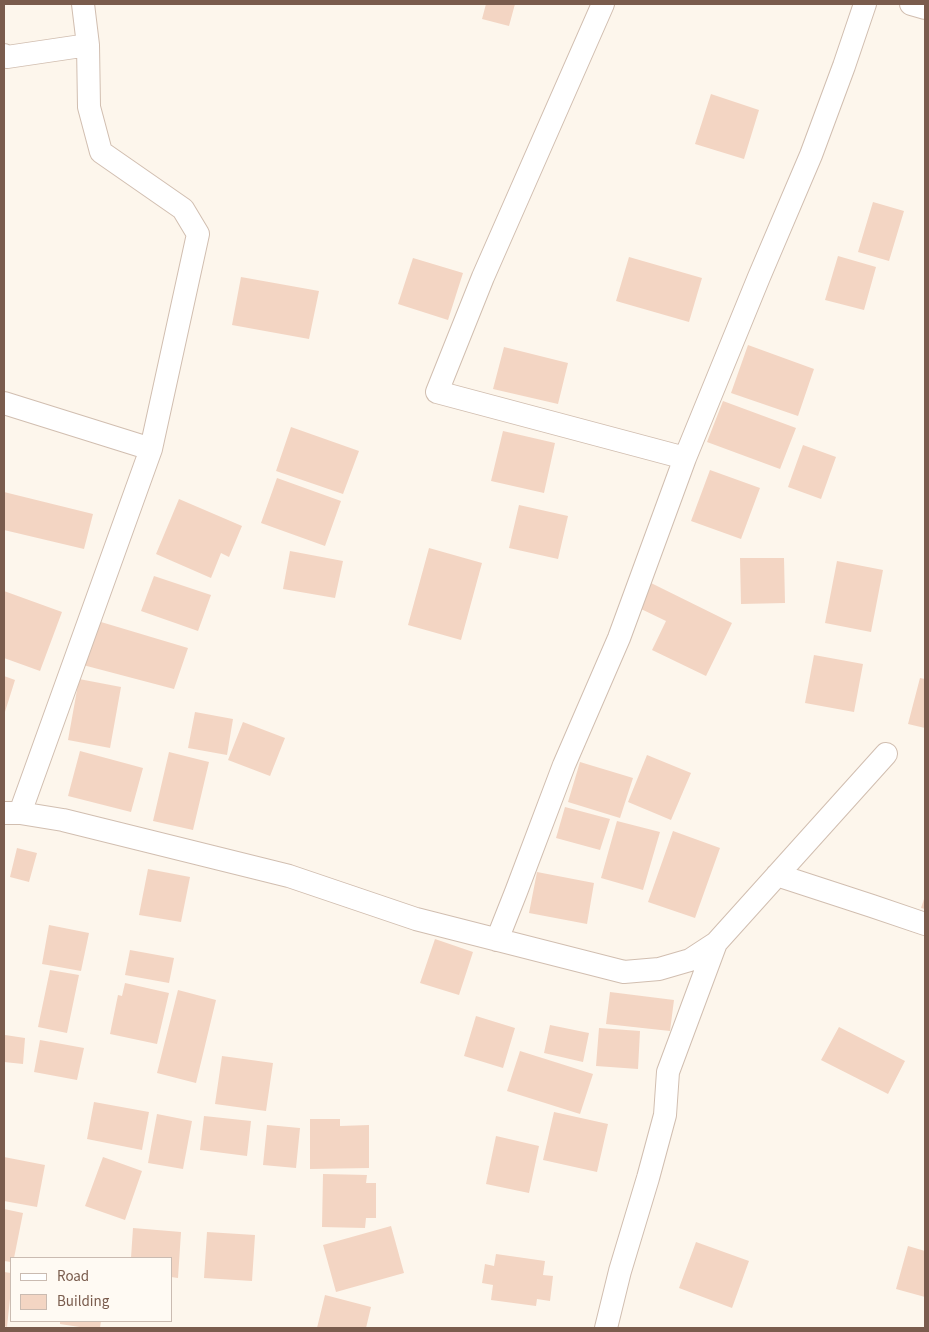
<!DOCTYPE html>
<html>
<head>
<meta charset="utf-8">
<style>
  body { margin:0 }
  #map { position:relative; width:929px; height:1332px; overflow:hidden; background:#fdf6ec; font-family:"Source Sans 3",sans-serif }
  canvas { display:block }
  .frame { position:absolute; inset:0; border:5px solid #7a5c4d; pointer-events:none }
  .legend { position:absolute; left:10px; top:1257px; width:162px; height:65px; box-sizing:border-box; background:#fffaf3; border:1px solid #cabbb1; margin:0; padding:6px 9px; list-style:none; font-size:15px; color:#7a5c4d }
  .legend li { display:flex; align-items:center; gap:10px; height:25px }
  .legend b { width:25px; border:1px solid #cabbb1 }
</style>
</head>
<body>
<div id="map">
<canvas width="929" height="1332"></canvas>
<div class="frame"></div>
<ul class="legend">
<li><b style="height:6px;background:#fff"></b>Road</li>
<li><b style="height:14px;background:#f3d5c3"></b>Building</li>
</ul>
</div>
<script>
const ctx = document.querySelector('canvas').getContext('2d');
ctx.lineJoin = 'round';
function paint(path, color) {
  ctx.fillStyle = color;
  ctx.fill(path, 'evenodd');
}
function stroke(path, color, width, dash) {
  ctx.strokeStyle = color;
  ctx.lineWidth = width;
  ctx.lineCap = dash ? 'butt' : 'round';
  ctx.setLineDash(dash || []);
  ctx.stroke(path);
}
const building = new Path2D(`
  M 486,4 L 515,4 L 509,26 L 482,19 Z
  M 711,94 L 759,110 L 744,159 L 695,144 Z
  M 873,202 L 904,211 L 889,261 L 858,252 Z
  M 838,256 L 876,267 L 864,310 L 825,300 Z
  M 629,257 L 702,278 L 689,322 L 616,301 Z
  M 413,258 L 463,273 L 448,320 L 398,304 Z
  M 241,277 L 319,291 L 309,339 L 232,325 Z
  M 748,345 L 814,369 L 798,416 L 731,393 Z
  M 504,347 L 568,363 L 558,404 L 493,389 Z
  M 723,401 L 796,428 L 780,469 L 707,442 Z
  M 291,427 L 359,451 L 343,494 L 276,471 Z
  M 503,431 L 555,443 L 544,493 L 491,481 Z
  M 803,445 L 836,457 L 821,499 L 788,487 Z
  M 710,470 L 760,488 L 741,539 L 691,521 Z
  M 277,478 L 341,501 L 325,546 L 261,523 Z
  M 4,492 L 93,514 L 84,549 L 4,530 Z
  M 179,499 L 242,526 L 229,557 L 221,553 L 211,578 L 156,554 Z
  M 519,505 L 568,516 L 558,559 L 509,548 Z
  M 429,548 L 482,563 L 461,640 L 408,625 Z
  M 290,551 L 343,561 L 335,598 L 283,589 Z
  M 740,558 L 784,558 L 785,603 L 741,604 Z
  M 837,561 L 883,570 L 871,632 L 825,623 Z
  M 154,576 L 211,595 L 198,631 L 141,611 Z
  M 651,583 L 732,623 L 706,676 L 652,650 L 666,621 L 639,608 Z
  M 4,591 L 62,612 L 40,671 L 4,658 Z
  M 101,622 L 188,648 L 174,689 L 83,665 Z
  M 814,655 L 863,664 L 854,712 L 805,703 Z
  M 4,676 L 15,680 L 4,715 Z
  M 920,678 L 925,679 L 925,728 L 908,724 Z
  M 79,679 L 121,687 L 110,748 L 68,740 Z
  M 195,712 L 233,719 L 227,755 L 188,748 Z
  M 243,722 L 285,738 L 270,776 L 228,760 Z
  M 80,751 L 143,768 L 131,812 L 68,796 Z
  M 169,752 L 209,762 L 193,830 L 153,821 Z
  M 647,755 L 691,773 L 671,820 L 628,802 Z
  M 580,762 L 633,778 L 620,818 L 568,802 Z
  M 565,807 L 610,819 L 600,850 L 556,838 Z
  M 617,821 L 660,832 L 643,890 L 601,878 Z
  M 673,831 L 720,848 L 695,918 L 648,902 Z
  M 17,848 L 37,853 L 29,882 L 10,877 Z
  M 148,869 L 190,877 L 181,922 L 139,915 Z
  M 537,872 L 594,883 L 587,924 L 529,913 Z
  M 925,896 L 925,909 L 921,908 Z
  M 49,925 L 89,933 L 81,971 L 42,964 Z
  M 435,939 L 473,952 L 459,995 L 420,983 Z
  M 130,950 L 174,958 L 169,983 L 125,975 Z
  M 50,970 L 79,975 L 67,1033 L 38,1027 Z
  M 125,983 L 169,993 L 157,1044 L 110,1034 L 118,995 L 122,996 Z
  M 178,990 L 216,1000 L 196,1083 L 157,1073 Z
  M 610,992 L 674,1000 L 670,1031 L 606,1024 Z
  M 476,1016 L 515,1028 L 503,1068 L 464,1056 Z
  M 550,1025 L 589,1033 L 583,1062 L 544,1053 Z
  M 839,1027 L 905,1061 L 888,1094 L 821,1060 Z
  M 599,1028 L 640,1031 L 638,1069 L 596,1066 Z
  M 5,1035 L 25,1038 L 23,1064 L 4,1062 Z
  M 40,1040 L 84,1048 L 77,1080 L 34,1072 Z
  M 520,1051 L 593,1074 L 580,1114 L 507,1091 Z
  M 222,1056 L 273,1063 L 266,1111 L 215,1104 Z
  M 94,1102 L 149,1112 L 142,1150 L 87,1139 Z
  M 554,1112 L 608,1124 L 597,1172 L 543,1160 Z
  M 157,1114 L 192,1121 L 183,1169 L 148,1163 Z
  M 204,1116 L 251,1121 L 247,1156 L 200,1150 Z
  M 310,1119 L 340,1119 L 340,1126 L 369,1125 L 369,1168 L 310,1169 Z
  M 267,1125 L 300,1128 L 296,1168 L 263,1165 Z
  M 496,1136 L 539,1146 L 529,1193 L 486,1184 Z
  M 4,1157 L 45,1165 L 37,1207 L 4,1201 Z
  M 103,1157 L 142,1171 L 125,1220 L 85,1206 Z
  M 323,1174 L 367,1175 L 366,1183 L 376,1183 L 376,1218 L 366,1218 L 365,1228 L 322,1227 Z
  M 4,1209 L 23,1213 L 14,1258 L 11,1258 L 11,1262 L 4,1261 Z
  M 391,1226 L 404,1273 L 336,1292 L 323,1245 Z
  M 133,1228 L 181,1232 L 178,1278 L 171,1277 L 171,1258 L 131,1258 Z
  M 207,1232 L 255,1235 L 252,1281 L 204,1278 Z
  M 696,1242 L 749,1261 L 732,1308 L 679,1288 Z
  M 908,1246 L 925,1251 L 925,1297 L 896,1289 Z
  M 496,1254 L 545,1261 L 543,1275 L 553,1276 L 550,1301 L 537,1299 L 536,1306 L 491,1300 L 493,1285 L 482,1283 L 485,1264 L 494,1266 Z
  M 4,1272 L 11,1273 L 11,1289 L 7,1327 L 4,1326 Z
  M 325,1295 L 371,1307 L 366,1328 L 317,1328 Z
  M 60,1321 L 101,1321 L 100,1328 L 86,1328 L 60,1324 Z`);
const street = new Path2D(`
  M 603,4 L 483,277 L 437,392 L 685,458
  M 911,4 L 925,8
  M 4,55 L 7,57 L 88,45
  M 4,403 L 151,449 L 198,234 L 183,209 L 101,152 L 89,107 L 88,45 L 83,4
  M 4,813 L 20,813 L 63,820 L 289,876 L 416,919 L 624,972 L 659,969 L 690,960 L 716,943 L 886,754
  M 20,813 L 151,449
  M 777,875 L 872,906 L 925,924
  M 497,940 L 516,892 L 564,765 L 619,638 L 685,458 L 759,277 L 811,155 L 844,66 L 865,4
  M 606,1328 L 620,1271 L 648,1178 L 665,1115 L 668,1072 L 716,943`);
paint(building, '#f3d5c3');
stroke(street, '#d1beb0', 24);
stroke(street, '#fff', 22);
</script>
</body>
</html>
